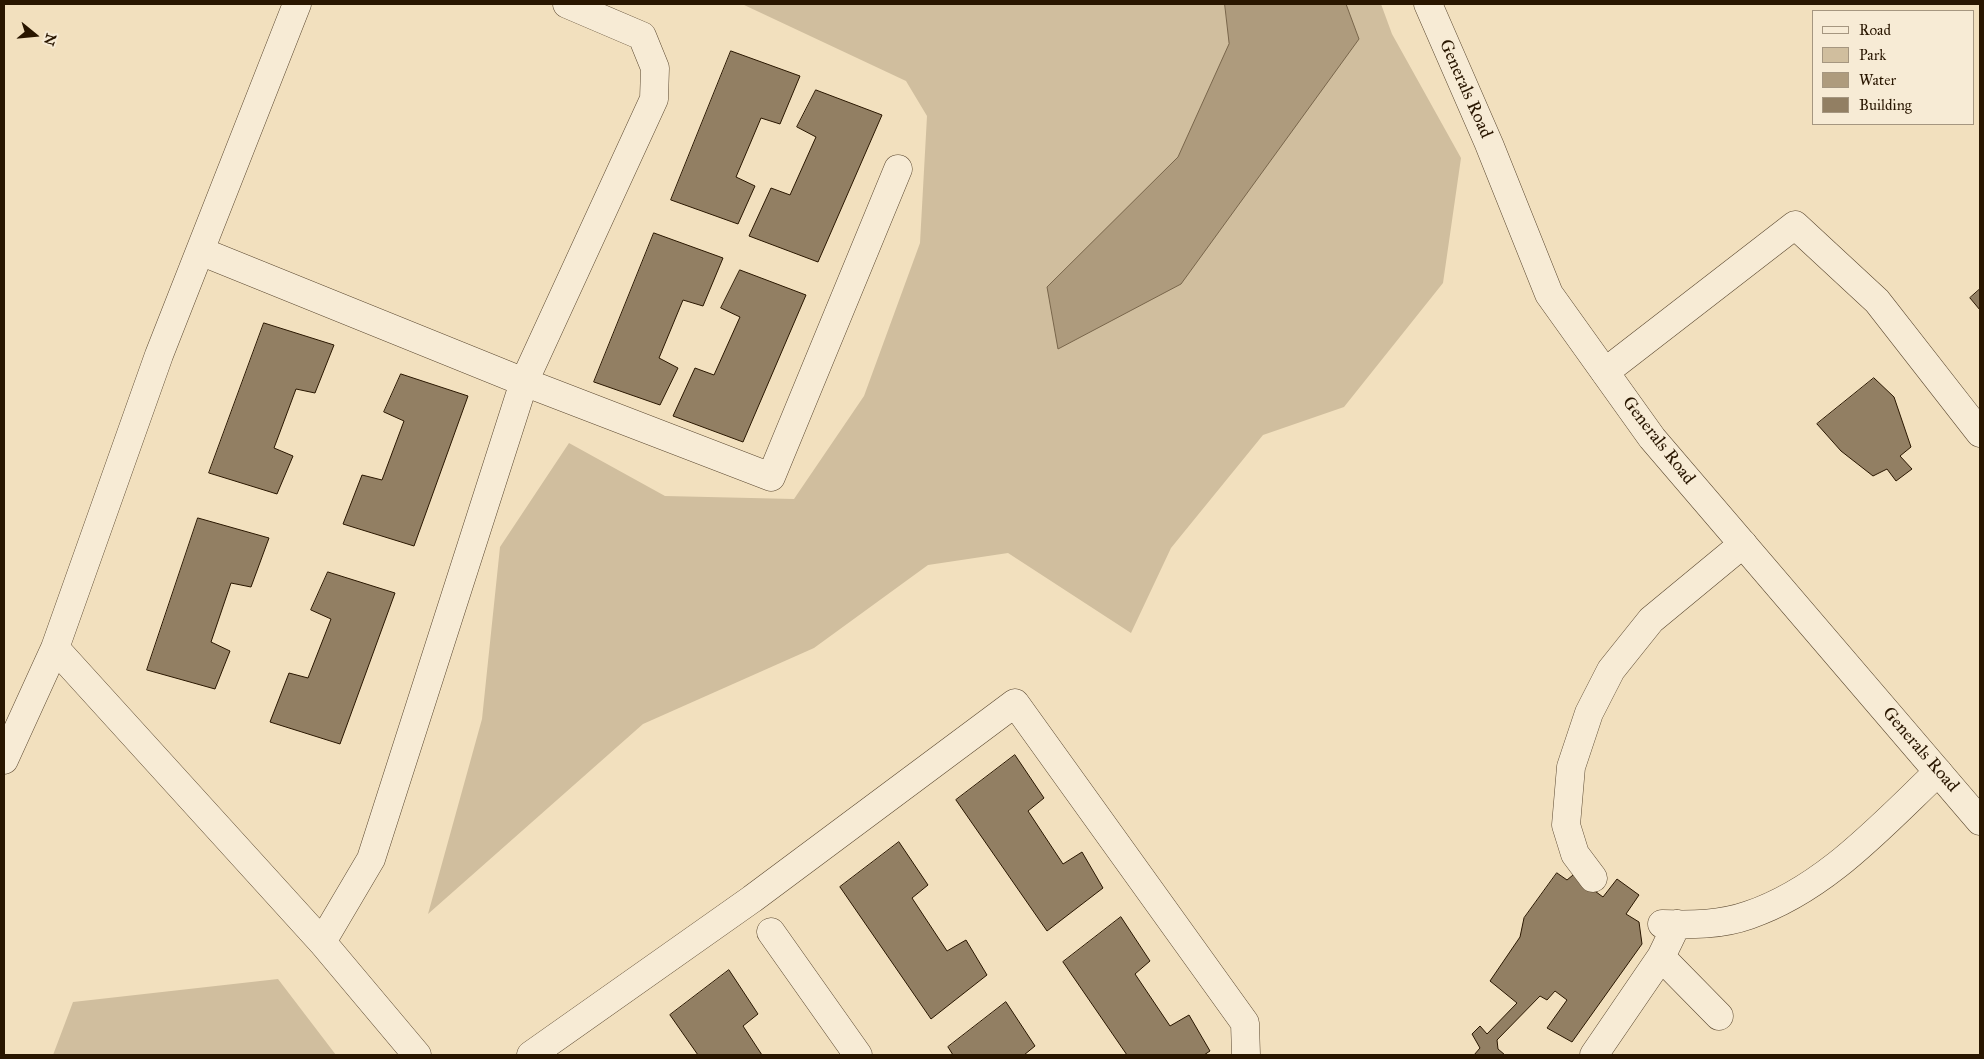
<!DOCTYPE html>
<html>
<head>
<meta charset="utf-8">
<style>
  body { margin:0 }
  #map { position:relative; width:1984px; height:1059px; overflow:hidden; background:#f2e0be; font-family:"IM FELL Great Primer",serif }
  canvas { display:block }
  .frame { position:absolute; inset:0; border:5px solid #291600; pointer-events:none }
  .legend { position:absolute; left:1812px; top:10px; width:162px; height:115px; box-sizing:border-box; background:#f7ebd5; border:1px solid #a59680; margin:0; padding:6px 9px; list-style:none; font-size:15px; color:#291600 }
  .legend li { display:flex; align-items:center; gap:10px; height:25px }
  .legend b { width:25px; border:1px solid #a59680 }
  .north { position:absolute; left:10px; top:10px; width:50px; height:50px; -webkit-text-stroke:4px #f7ebd5; paint-order:stroke; rotate:107deg; font-size:14px; font-weight:700; line-height:20px; text-align:center; color:#291600 }
  .north::after { content:''; display:block; margin:auto; width:18px; height:22px; background:#291600; clip-path:polygon(50% 0,100% 100%,50% 72%,0 100%) }
</style>
</head>
<body>
<div id="map">
<canvas width="1984" height="1059"></canvas>
<div class="frame"></div>
<ul class="legend">
<li><b style="height:6px;background:#f7ebd5"></b>Road</li>
<li><b style="height:14px;background:#d0be9e"></b>Park</li>
<li><b style="height:14px;background:#ae9b7d"></b>Water</li>
<li><b style="height:14px;background:#927f63"></b>Building</li>
</ul>
<div class="north">N</div>
</div>
<script>
const ctx = document.querySelector('canvas').getContext('2d');
ctx.lineJoin = 'round';
function paint(path, color) {
  ctx.fillStyle = color;
  ctx.fill(path, 'evenodd');
}
function stroke(path, color, width, dash) {
  ctx.strokeStyle = color;
  ctx.lineWidth = width;
  ctx.lineCap = dash ? 'butt' : 'round';
  ctx.setLineDash(dash || []);
  ctx.stroke(path);
}
function write(font, color, halo, rows, align = 'center') {
  ctx.font = font + ' "IM FELL Great Primer",serif';
  ctx.lineWidth = 4;
  ctx.setLineDash([]);
  ctx.textBaseline = 'middle';
  ctx.strokeStyle = halo;
  ctx.fillStyle = color;
  for (const [text, x, y, turn = 0] of rows) {
    ctx.save();
    ctx.translate(x, y);
    ctx.rotate((+turn || 0) * Math.PI / 180);
    ctx.textAlign = isNaN(turn) ? turn : align;
    if (halo) ctx.strokeText(text, 0, 0);
    ctx.fillText(text, 0, 0);
    ctx.restore();
  }
}
const green = new Path2D(`
  M 742,4 L 1381,4 L 1392,34 L 1461,158 L 1443,283 L 1344,407 L 1263,435 L 1171,548 L 1131,633 L 1008,553 L 928,565 L 814,648 L 643,724 L 428,914 L 482,719 L 500,547 L 569,443 L 665,496 L 794,499 L 864,396 L 920,243 L 927,116 L 906,81 Z
  M 278,979 L 336,1055 L 53,1055 L 73,1002 Z`);
const water = new Path2D(`
  M 1225,4 L 1346,4 L 1359,39 L 1181,284 L 1058,349 L 1047,287 L 1178,157 L 1229,44 Z`);
const building = new Path2D(`
  M 731,51 L 800,76 L 780,124 L 761,118 L 736,177 L 755,186 L 738,224 L 671,200 Z
  M 816,90 L 882,115 L 818,262 L 749,236 L 771,188 L 790,195 L 816,137 L 797,127 Z
  M 654,233 L 723,258 L 703,306 L 683,300 L 659,358 L 678,368 L 660,405 L 594,382 Z
  M 740,270 L 806,295 L 743,442 L 673,416 L 695,368 L 714,375 L 740,317 L 721,308 Z
  M 1980,289 L 1980,310 L 1970,298 Z
  M 264,323 L 334,345 L 315,393 L 296,389 L 274,448 L 293,456 L 277,494 L 209,473 Z
  M 401,374 L 468,396 L 414,546 L 343,524 L 362,475 L 382,480 L 404,421 L 384,412 Z
  M 1874,378 L 1894,397 L 1911,447 L 1900,456 L 1912,469 L 1896,481 L 1887,469 L 1873,476 L 1841,451 L 1817,424 Z
  M 198,518 L 269,538 L 251,587 L 231,583 L 211,642 L 230,651 L 215,689 L 147,670 Z
  M 328,572 L 395,593 L 340,744 L 270,722 L 289,673 L 308,678 L 331,619 L 311,610 Z
  M 1015,755 L 1044,798 L 1028,811 L 1063,864 L 1082,852 L 1103,888 L 1047,931 L 956,800 Z
  M 899,842 L 928,885 L 912,898 L 947,951 L 966,940 L 987,975 L 931,1019 L 840,887 Z
  M 1557,873 L 1567,880 L 1573,875 L 1603,897 L 1617,879 L 1639,895 L 1626,914 L 1639,922 L 1642,944 L 1572,1042 L 1547,1028 L 1567,1000 L 1555,991 L 1547,1000 L 1540,996 L 1497,1040 L 1498,1049 L 1505,1055 L 1474,1055 L 1480,1048 L 1472,1034 L 1480,1026 L 1487,1034 L 1517,1003 L 1490,981 L 1520,937 L 1524,918 Z
  M 1121,917 L 1150,961 L 1135,974 L 1170,1026 L 1189,1015 L 1210,1051 L 1204,1055 L 1127,1055 L 1063,962 Z
  M 729,970 L 758,1014 L 743,1026 L 762,1055 L 698,1055 L 670,1015 Z
  M 1006,1002 L 1035,1046 L 1024,1055 L 953,1055 L 948,1047 Z`);
const minor = new Path2D(`
  M 200,251 L 524,382 L 771,477 L 898,169
  M 1605,372 L 1795,225 L 1877,301 L 1980,433
  M 55,648 L 322,942 L 417,1055
  M 4,760 L 55,648 L 159,355 L 297,4
  M 1593,878 L 1575,854 L 1566,825 L 1571,767 L 1589,713 L 1611,670 L 1651,620 L 1743,544
  M 1662,924 C 1691,925 1721,925 1749,915 C 1825,889 1881,826 1938,772
  M 771,932 L 858,1055
  M 322,942 L 371,859 L 524,382 L 654,99 L 655,68 L 642,36 L 567,4
  M 1661,957 L 1719,1016
  M 531,1055 L 752,899 L 1015,703 L 1245,1023 L 1246,1055
  M 1594,1055 L 1661,957 L 1677,924`);
const tertiary = new Path2D(`
  M 1428,4 L 1489,144 L 1549,294 L 1652,438 L 1980,821`);
const streetNames = [
  ["Generals Road",1465,89,66],
  ["Generals Road",1658,441,52],
  ["Generals Road",1920,750,49]
];
paint(green, '#d0be9e');
paint(water, '#ae9b7d');
stroke(water, '#79664b', 1);
paint(building, '#927f63');
stroke(building, '#291600', 1);
stroke(minor, '#5b4830', 29);
stroke(tertiary, '#5b4830', 29);
stroke(minor, '#f7ebd5', 28);
stroke(tertiary, '#f7ebd5', 28);
write('18px', '#291600', '#f7ebd5', streetNames);
</script>
</body>
</html>
